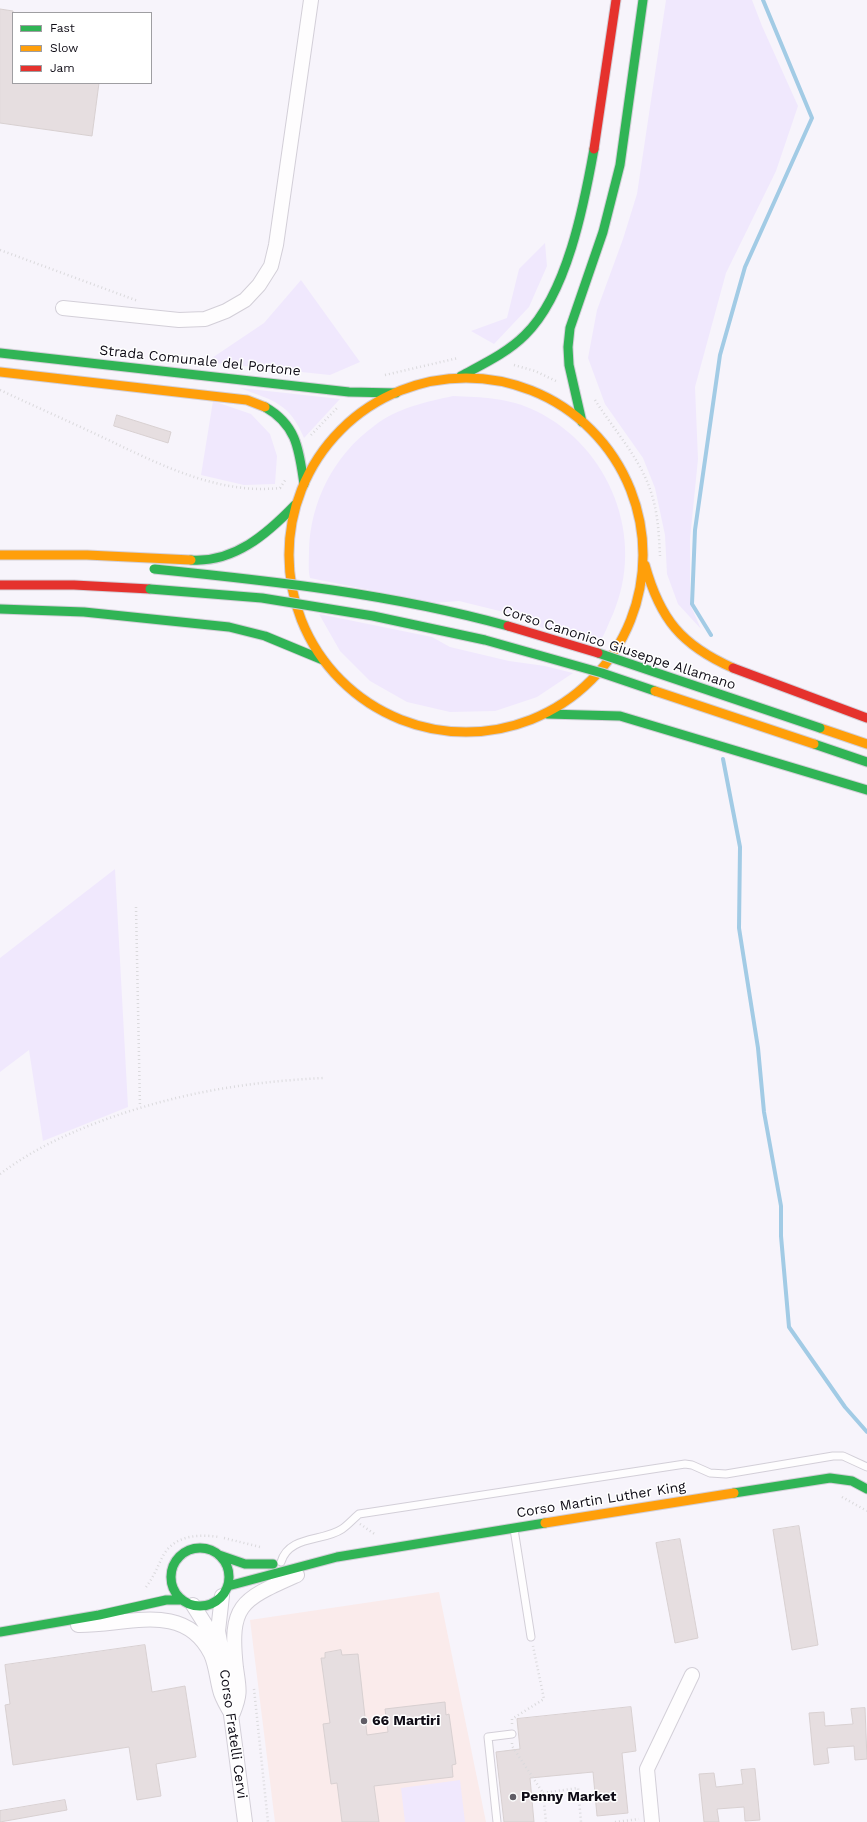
<!DOCTYPE html>
<html>
<head>
<meta charset="utf-8">
<style>
  body { margin:0 }
  #map { position:relative; width:867px; height:1822px; overflow:hidden; background:#f7f4fb; font-family:"Work Sans",sans-serif }
  canvas { display:block }
  .legend { position:absolute; left:12px; top:12px; width:140px; height:72px; box-sizing:border-box; background:#fff; border:1px solid #9f9ea2; margin:0; padding:5px 7px; list-style:none; font-size:12px; color:#0f0c16 }
  .legend li { display:flex; align-items:center; gap:8px; height:20px }
  .legend b { width:20px; border:1px solid #9f9ea2 }
</style>
</head>
<body>
<div id="map">
<canvas width="867" height="1822"></canvas>
<ul class="legend">
<li><b style="height:5px;background:#30b455"></b>Fast</li>
<li><b style="height:5px;background:#ff9f0a"></b>Slow</li>
<li><b style="height:5px;background:#e5322d"></b>Jam</li>
</ul>
</div>
<script>
const ctx = document.querySelector('canvas').getContext('2d');
ctx.lineJoin = 'round';
function paint(path, color) {
  ctx.fillStyle = color;
  ctx.fill(path, 'evenodd');
}
function stroke(path, color, width, dash) {
  ctx.strokeStyle = color;
  ctx.lineWidth = width;
  ctx.lineCap = dash ? 'butt' : 'round';
  ctx.setLineDash(dash || []);
  ctx.stroke(path);
}
function write(font, color, halo, rows, align = 'center') {
  ctx.font = font + ' "Work Sans",sans-serif';
  ctx.lineWidth = 3;
  ctx.setLineDash([]);
  ctx.textBaseline = 'middle';
  ctx.strokeStyle = halo;
  ctx.fillStyle = color;
  for (const [text, x, y, turn = 0] of rows) {
    ctx.save();
    ctx.translate(x, y);
    ctx.rotate((+turn || 0) * Math.PI / 180);
    ctx.textAlign = isNaN(turn) ? turn : align;
    if (halo) ctx.strokeText(text, 0, 0);
    ctx.fillText(text, 0, 0);
    ctx.restore();
  }
}
const education = new Path2D(`
  M 439,1592 L 486,1822 L 275,1822 L 250,1620 Z`);
const green = new Path2D(`
  M 666,0 L 752,0 L 762,26 L 798,106 L 776,171 L 726,273 L 695,387 L 698,459 L 690,539 L 690,604 L 701,629 L 678,604 L 667,574 L 665,535 L 655,488 L 643,458 L 605,404 L 588,358 L 597,310 L 623,239 L 637,194 Z
  M 545,243 L 547,266 L 529,307 L 494,344 L 471,331 L 507,318 L 519,269 Z
  M 301,280 L 360,362 L 330,375 L 206,362 L 264,323 Z
  M 240,388 L 340,399 L 304,438 C 289,402 273,401 240,388 Z
  M 453,396 C 481,397 510,398 536,411 C 610,447 646,538 613,614 C 608,624 605,635 598,644 L 542,628 L 524,617 L 459,601 L 434,603 L 310,578 C 308,570 309,560 309,551 C 310,502 334,455 374,426 C 397,408 425,402 453,396 Z
  M 213,401 L 251,414 L 270,434 L 277,456 L 275,484 L 244,485 L 201,475 Z
  M 319,614 L 432,637 L 450,647 L 509,661 L 545,666 L 573,673 L 537,697 L 495,711 L 450,712 L 407,702 L 370,681 L 340,651 Z
  M 115,869 L 128,1107 L 43,1141 L 29,1050 L 0,1072 L 0,958 Z
  M 460,1780 L 465,1822 L 405,1822 L 401,1788 Z`);
const stream = new Path2D(`
  M 711,635 L 692,604 L 695,530 L 720,355 L 745,267 L 812,118 L 763,0
  M 723,759 L 740,847 L 739,928 L 758,1048 L 764,1112 L 781,1206 L 781,1236 L 789,1327 L 845,1407 L 867,1432`);
const building = new Path2D(`
  M 0,9 L 13,11 L 13,83 L 99,83 L 92,136 L 0,123 Z
  M 117,415 L 171,432 L 168,443 L 114,426 Z
  M 799,1526 L 818,1645 L 792,1650 L 773,1530 Z
  M 680,1539 L 698,1638 L 675,1643 L 656,1543 Z
  M 145,1645 L 152,1692 L 185,1686 L 196,1757 L 156,1764 L 161,1796 L 137,1800 L 129,1747 L 13,1765 L 5,1705 L 10,1704 L 5,1665 Z
  M 341,1650 L 342,1655 L 358,1654 L 367,1735 L 388,1732 L 385,1709 L 445,1702 L 446,1715 L 449,1714 L 456,1764 L 452,1765 L 453,1777 L 374,1786 L 379,1822 L 342,1822 L 337,1783 L 331,1784 L 323,1724 L 330,1723 L 321,1658 L 325,1658 L 325,1653 Z
  M 631,1707 L 636,1751 L 622,1753 L 628,1813 L 597,1816 L 593,1772 L 530,1778 L 534,1822 L 504,1822 L 496,1752 L 520,1749 L 517,1719 Z
  M 865,1708 L 867,1759 L 855,1760 L 854,1746 L 827,1748 L 829,1763 L 814,1765 L 809,1713 L 824,1712 L 825,1726 L 853,1724 L 851,1709 Z
  M 755,1769 L 760,1820 L 745,1821 L 744,1807 L 717,1809 L 719,1822 L 704,1822 L 699,1774 L 714,1773 L 716,1787 L 743,1784 L 741,1770 Z
  M 65,1800 L 67,1810 L 0,1822 L 0,1811 Z`);
const path = new Path2D(`
  M 0,250 L 138,301
  M 514,365 L 535,371 L 556,381
  M 385,375 L 458,358
  M 0,390 C 34,406 68,421 102,437 C 157,463 217,495 280,488 L 286,479
  M 595,400 C 614,430 640,458 651,492 C 658,513 659,535 660,556
  M 311,435 L 338,407
  M 136,907 L 140,1107
  M 0,1174 C 31,1151 60,1137 96,1123 C 172,1094 243,1082 324,1078
  M 842,1497 L 867,1511
  M 360,1524 L 376,1535
  M 224,1538 L 260,1547
  M 146,1587 C 154,1577 158,1565 164,1554 C 176,1535 199,1534 219,1537
  M 254,1689 L 268,1822
  M 512,1724 L 512,1719 L 544,1699 L 533,1646
  M 512,1743 L 512,1746 L 543,1793 L 546,1822
  M 543,1793 L 578,1788 L 581,1822
  M 615,1822 L 639,1819`);
const lane = new Path2D(`
  M 514,1529 L 531,1637
  M 281,1562 C 289,1535 323,1542 342,1529 C 348,1525 353,1519 359,1514 L 685,1464 L 692,1465 L 710,1473 L 726,1474 L 833,1456 L 843,1456 L 867,1467
  M 497,1822 L 488,1737 L 512,1734`);
const street = new Path2D(`
  M 63,308 L 179,320 L 205,319 L 226,311 L 245,300 L 259,285 L 271,266 L 276,245 L 311,0
  M 222,1596 L 218,1631 L 225,1669 L 245,1822
  M 193,1605 L 217,1643
  M 78,1625 C 126,1626 184,1600 211,1654 C 216,1665 217,1679 220,1690 C 222,1699 228,1707 232,1715
  M 233,1713 C 241,1693 239,1689 236,1668 C 229,1604 241,1600 297,1575
  M 652,1822 L 647,1769 L 692,1675`);
const fast = new Path2D(`
  M 0,353 L 349,392 L 396,393
  M 461,376 C 483,364 507,353 525,335 C 567,294 584,205 594,149
  M 265,407 C 297,425 299,450 304,484
  M 582,422 L 569,365 L 568,347 L 570,328 L 603,232 L 620,165 L 643,0
  M 191,560 C 234,563 267,534 295,505
  M 0,609 L 84,612 L 229,627 L 265,636 L 323,660
  M 547,714 L 620,716 L 867,790
  M 814,744 L 867,762
  M 734,1493 L 830,1478 L 852,1481 L 867,1489
  M171 1577a29 29 0 1 1 58 0a29 29 0 1 1-58 0Z
  M 219,1555 L 245,1564 L 273,1564
  M 228,1586 L 337,1557 L 545,1523
  M 0,1632 L 99,1615 L 166,1600 L 182,1600`);
const slow = new Path2D(`
  M 0,372 L 247,400 L 265,407
  M289 555a177 177 0 1 1 354 0a177 177 0 1 1-354 0Z
  M 0,555 L 87,555 L 191,560
  M 645,565 C 660,619 681,645 733,668
  M 820,728 L 867,744
  M 545,1523 L 734,1493`);
const jam = new Path2D(`
  M 594,149 L 616,0
  M 0,585 L 74,585 L 150,589
  M 733,668 L 867,718`);
const fastBridge = new Path2D(`
  M 154,569 C 273,581 392,594 508,626
  M 150,589 L 262,598 L 373,616 L 485,640 L 602,673 L 655,691
  M 598,653 L 820,728`);
const slowBridge = new Path2D(`
  M 655,691 L 814,744`);
const jamBridge = new Path2D(`
  M 508,626 L 598,653`);
const markers = [
  [364,1721,4,"#605d66"],
  [513,1797,4,"#605d66"]
];
const streetNames = [
  ["Strada Comunale del Portone",200,361,6],
  ["Corso Canonico Giuseppe Allamano",619,648,18],
  ["Corso Martin Luther King",601,1500,-9],
  ["Corso Fratelli Cervi",233,1734,82]
];
const poiNames = [
  ["66 Martiri",372,1721],
  ["Penny Market",521,1797]
];
paint(education, '#faebeb');
paint(green, '#f0e8fd');
stroke(stream, '#a2cbe5', 4);
paint(building, '#e6dee0');
stroke(building, '#d8d0d1', 1);
stroke(lane, '#d3cfd8', 9);
stroke(street, '#d3cfd8', 16);
stroke(fast, '#d3cfd8', 11);
stroke(slow, '#d3cfd8', 11);
stroke(jam, '#d3cfd8', 11);
stroke(path, '#dad9dc', 2.5, [1, 3]);
stroke(lane, '#fefdfe', 7);
stroke(street, '#fefdfe', 14);
stroke(fast, '#30b455', 9);
stroke(slow, '#ff9f0a', 9);
stroke(jam, '#e5322d', 9);
stroke(fastBridge, '#d3cfd8', 11, []);
stroke(slowBridge, '#d3cfd8', 11, []);
stroke(jamBridge, '#d3cfd8', 11, []);
stroke(fastBridge, '#30b455', 9);
stroke(slowBridge, '#ff9f0a', 9);
stroke(jamBridge, '#e5322d', 9);
for (const [x, y, r, color] of markers) {
  const dot = new Path2D();
  dot.arc(x, y, r, 0, 2 * Math.PI);
  ctx.fillStyle = color;
  ctx.fill(dot);
  stroke(dot, '#fff', 1.5);
}
write('14px', '#0f0c16', '#fff', streetNames);
write('bold 14px', '#0f0c16', '#fff', poiNames, 'left');
</script>
</body>
</html>
